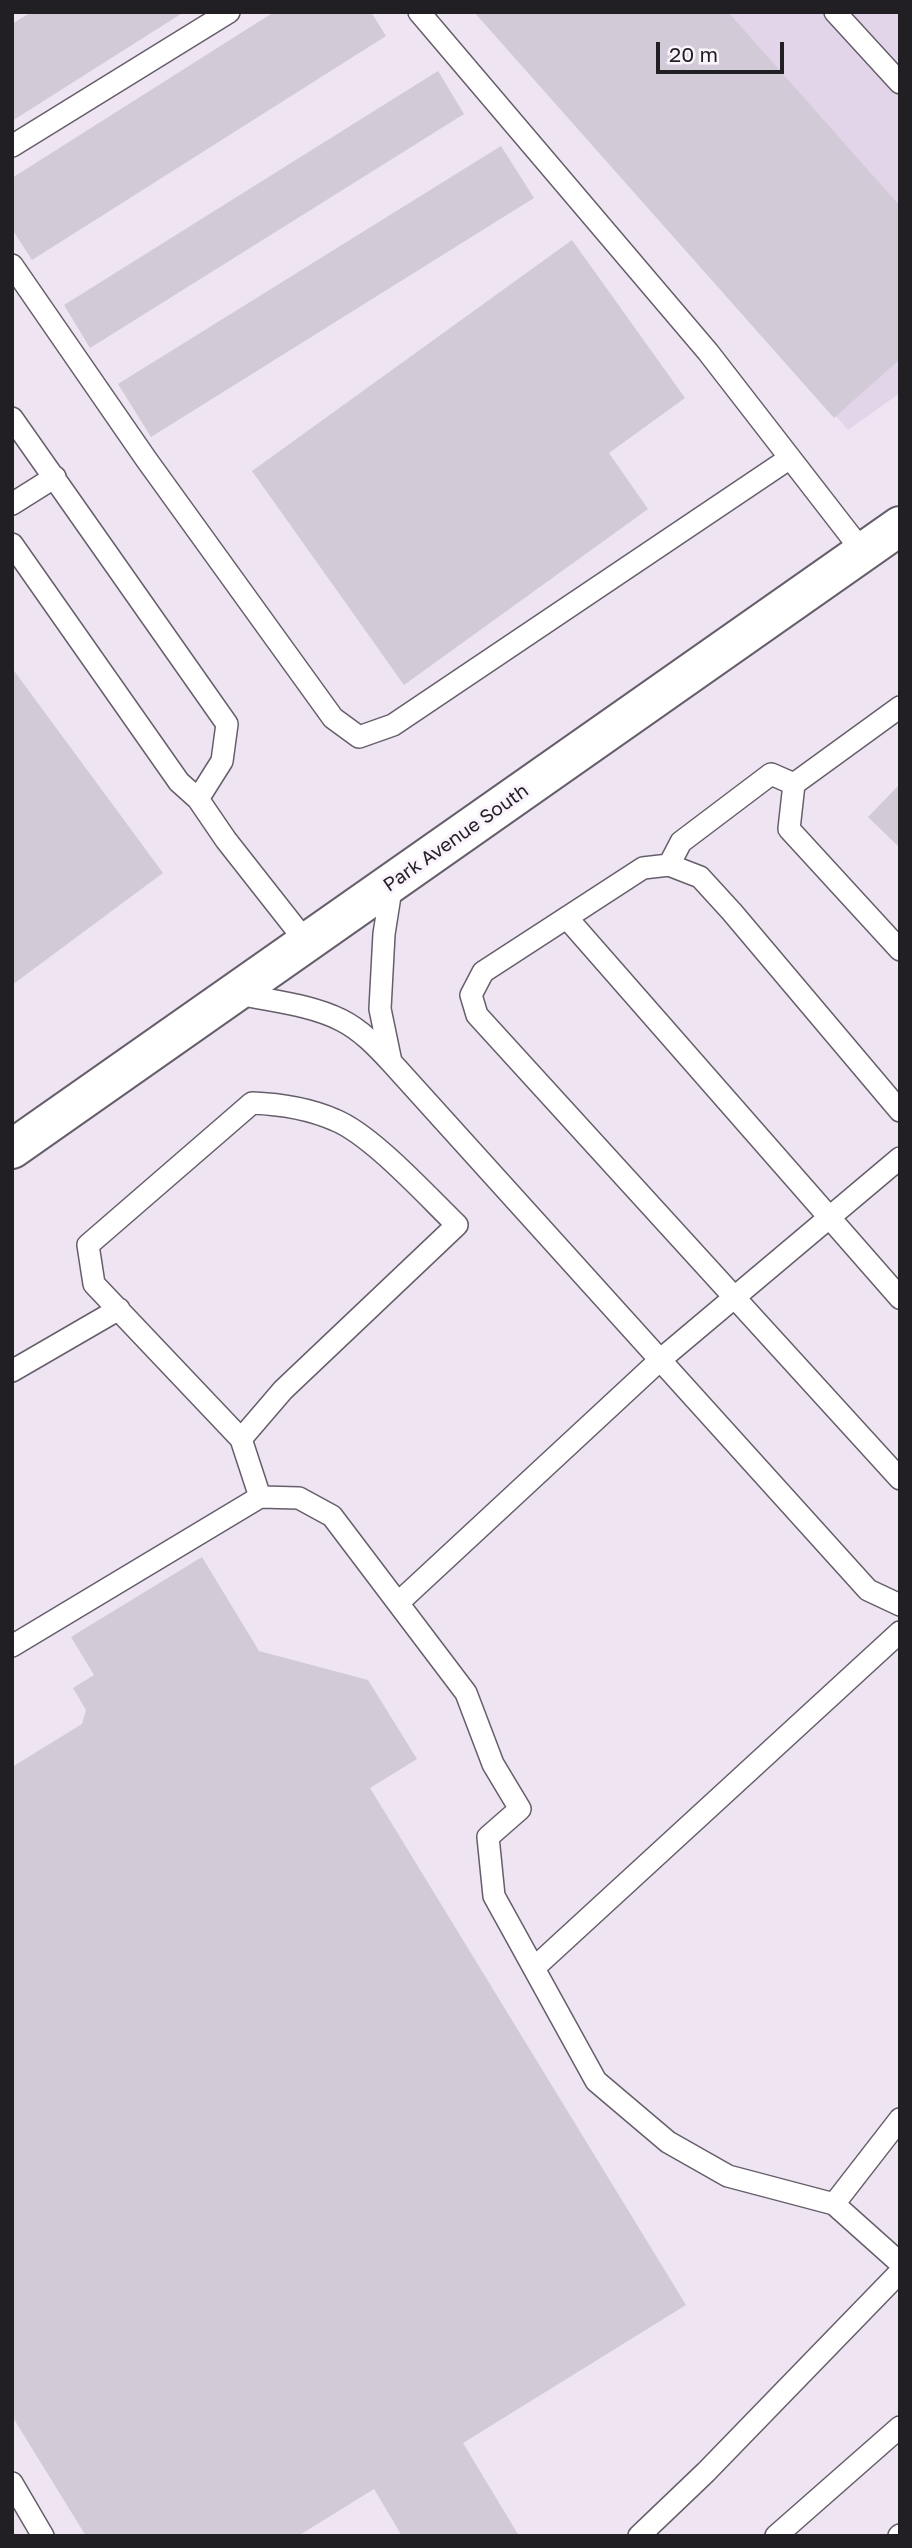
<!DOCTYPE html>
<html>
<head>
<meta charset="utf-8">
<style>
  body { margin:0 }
  #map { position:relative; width:912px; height:2548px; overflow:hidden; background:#eee4f2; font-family:"Golos Text",sans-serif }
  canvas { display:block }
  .frame { position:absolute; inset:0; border:14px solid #221f24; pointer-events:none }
  .scale { position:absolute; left:656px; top:42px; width:128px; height:32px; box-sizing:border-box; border:4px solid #221f24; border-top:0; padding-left:9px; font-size:21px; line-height:24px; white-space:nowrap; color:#221f24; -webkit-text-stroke:5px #faf2fd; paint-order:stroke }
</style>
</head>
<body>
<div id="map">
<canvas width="912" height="2548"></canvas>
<div class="frame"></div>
<div class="scale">20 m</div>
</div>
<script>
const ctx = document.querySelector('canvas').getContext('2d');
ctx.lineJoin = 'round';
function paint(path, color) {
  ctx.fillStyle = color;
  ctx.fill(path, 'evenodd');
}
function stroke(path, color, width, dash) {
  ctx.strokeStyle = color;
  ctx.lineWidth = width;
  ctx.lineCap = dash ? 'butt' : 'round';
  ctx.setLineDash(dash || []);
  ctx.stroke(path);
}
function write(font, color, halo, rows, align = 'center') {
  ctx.font = font + ' "Golos Text",sans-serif';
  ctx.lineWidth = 6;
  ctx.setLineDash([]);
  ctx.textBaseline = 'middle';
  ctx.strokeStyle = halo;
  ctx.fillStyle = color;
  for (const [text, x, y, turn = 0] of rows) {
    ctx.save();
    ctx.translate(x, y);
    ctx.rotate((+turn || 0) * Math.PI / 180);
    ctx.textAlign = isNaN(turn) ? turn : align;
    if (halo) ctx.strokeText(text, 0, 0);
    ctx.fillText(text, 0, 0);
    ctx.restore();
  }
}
const built = new Path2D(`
  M 482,12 L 900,12 L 900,393 L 848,430 Z`);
const building = new Path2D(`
  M 31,12 L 184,12 L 12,121 L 12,24 Z
  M 274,12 L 371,12 L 386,36 L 32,260 L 12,229 L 12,178 Z
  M 474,12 L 728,12 L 900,206 L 900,359 L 834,418 Z
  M 438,71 L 464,114 L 90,348 L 64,305 Z
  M 501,146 L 534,198 L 151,437 L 118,384 Z
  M 572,240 L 685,398 L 609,453 L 648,509 L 404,685 L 252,471 Z
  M 12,668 L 163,873 L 12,985 Z
  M 900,784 L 900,848 L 868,817 Z
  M 202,1557 L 259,1651 L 368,1680 L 417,1759 L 370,1788 L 686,2305 L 463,2443 L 519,2536 L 402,2536 L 374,2489 L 298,2536 L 86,2536 L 12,2416 L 12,1767 L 82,1724 L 86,1710 L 73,1688 L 94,1675 L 71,1637 Z`);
const service = new Path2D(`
  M 419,12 L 708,352 L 863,552
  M 835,12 L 900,83
  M 12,146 L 229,12
  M 12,265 L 146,459 L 333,718 L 359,737 L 393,725 L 790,458
  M 12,418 L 227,724 L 222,761 L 198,799
  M 12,504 L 55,477
  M 12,544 L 179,782 L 198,799 L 226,840 L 307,943
  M 900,707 L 794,784 L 789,829 L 900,950
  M 669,865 L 681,842 L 771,774 L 794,784
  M 567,918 L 900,1298
  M 235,993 C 269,1001 309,1004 341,1020 C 361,1030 376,1046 391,1062 L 868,1590 L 900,1605
  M 391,1062 L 380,1009 L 384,934 L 392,883
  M 900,1111 L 732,912 L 700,877 L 669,865 L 643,868 L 483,972 L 471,995 L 477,1015 L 900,1479
  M 12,1371 L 119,1309
  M 241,1439 L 283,1390 L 457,1225 C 427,1196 372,1135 335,1120 C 310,1109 279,1104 252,1103 L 88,1245 L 94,1284 L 241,1439 L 260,1497
  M 398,1603 L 660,1360 L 900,1158
  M 12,1646 L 260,1497 L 299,1498 L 332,1516 L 466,1693 L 493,1764 L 520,1809 L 488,1837 L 494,1896 L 596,2081 L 668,2142 L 728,2176 L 834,2204 L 900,2263
  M 534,1968 L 900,1632
  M 834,2204 L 900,2119
  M 12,2483 L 43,2536
  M 639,2536 L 706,2472 L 900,2272
  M 776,2536 L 900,2427
  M 899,2536 L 900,2535`);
const tertiary = new Path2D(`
  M 12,1149 L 900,526`);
const streetNames = [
  ["Park Avenue South",456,838,-35]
];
paint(built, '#e3d5e9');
paint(building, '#d3cad7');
stroke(service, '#665e6a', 24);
stroke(tertiary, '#665e6a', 42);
stroke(service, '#fff', 21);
stroke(tertiary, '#fff', 38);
write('19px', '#221f24', '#faf2fd', streetNames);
</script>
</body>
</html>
